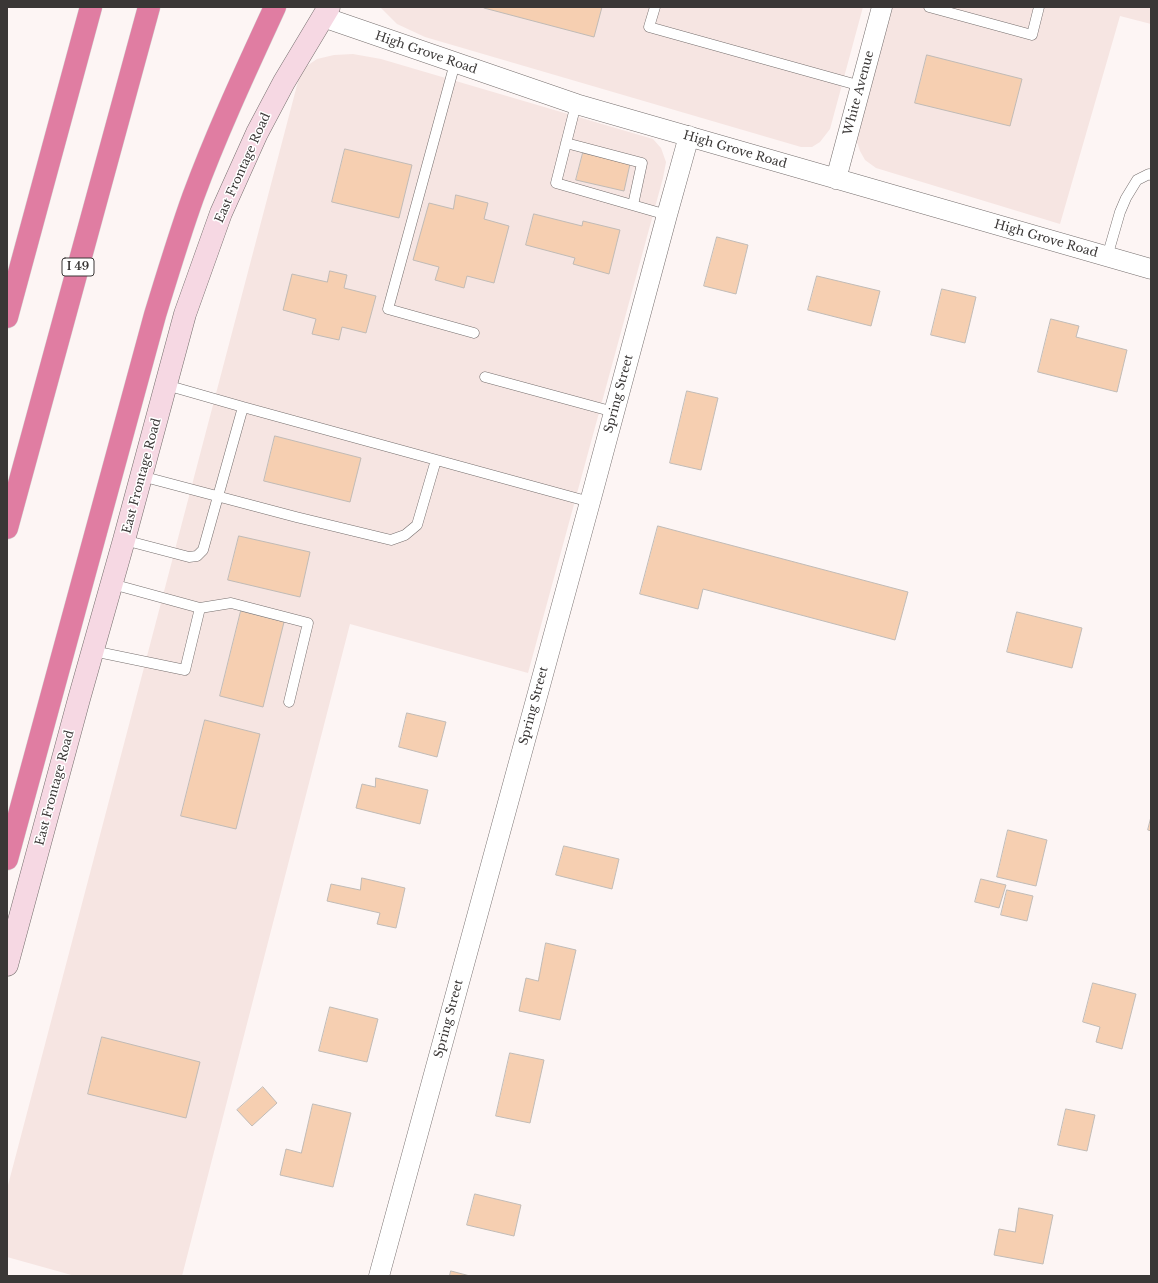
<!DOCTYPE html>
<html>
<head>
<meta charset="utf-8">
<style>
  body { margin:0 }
  #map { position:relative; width:1158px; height:1283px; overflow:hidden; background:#fdf5f4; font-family:"Libre Baskerville",serif }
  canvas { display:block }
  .frame { position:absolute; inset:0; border:8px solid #3a3736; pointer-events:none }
</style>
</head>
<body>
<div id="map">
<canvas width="1158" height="1283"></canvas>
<div class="frame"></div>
</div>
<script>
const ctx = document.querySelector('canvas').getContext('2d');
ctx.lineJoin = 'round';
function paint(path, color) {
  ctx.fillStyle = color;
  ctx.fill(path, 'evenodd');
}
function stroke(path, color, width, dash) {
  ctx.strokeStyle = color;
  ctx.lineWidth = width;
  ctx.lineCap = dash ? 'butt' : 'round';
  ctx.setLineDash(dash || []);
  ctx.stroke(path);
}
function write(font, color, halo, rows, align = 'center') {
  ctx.font = font + ' "Libre Baskerville",serif';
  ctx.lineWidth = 3;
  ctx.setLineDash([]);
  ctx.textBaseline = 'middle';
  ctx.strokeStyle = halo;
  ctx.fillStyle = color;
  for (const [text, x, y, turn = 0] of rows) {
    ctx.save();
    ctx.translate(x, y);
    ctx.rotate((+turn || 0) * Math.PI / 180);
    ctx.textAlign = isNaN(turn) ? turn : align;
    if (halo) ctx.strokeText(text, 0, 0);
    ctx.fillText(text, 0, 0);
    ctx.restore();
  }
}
const built = new Path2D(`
  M 380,7 L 863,7 L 830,129 L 820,142 L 812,147 L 801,147 L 425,37 L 397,24 Z
  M 891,7 L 1151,7 L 1151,24 L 1120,16 L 1060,224 L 876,168 L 865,160 L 860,151 L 856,139 Z
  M 353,54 L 381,59 L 653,139 L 661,148 L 666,162 L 663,178 L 528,673 L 350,624 L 182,1276 L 75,1276 L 7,1257 L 7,1189 L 301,70 L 317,59 L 334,55 Z`);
const building = new Path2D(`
  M 484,7 L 602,7 L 594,37 L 484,8 Z
  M 927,55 L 1022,79 L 1010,126 L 915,103 Z
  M 345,149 L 412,165 L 399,218 L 332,202 Z
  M 583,153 L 630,164 L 624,191 L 576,180 Z
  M 456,195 L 488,203 L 484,219 L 509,226 L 494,283 L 467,276 L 464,288 L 435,280 L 439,267 L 413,260 L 429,203 L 453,209 Z
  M 534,214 L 582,226 L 583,221 L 620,230 L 609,274 L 573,264 L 575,258 L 526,245 Z
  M 717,237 L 748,245 L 736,294 L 704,286 Z
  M 330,271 L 347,275 L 344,288 L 376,296 L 366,333 L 342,327 L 339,340 L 312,334 L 316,319 L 283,310 L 292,274 L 327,282 Z
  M 817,276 L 880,291 L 871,326 L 808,310 Z
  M 942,289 L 976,297 L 965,343 L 931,335 Z
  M 1051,319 L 1079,326 L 1076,337 L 1127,350 L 1117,392 L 1038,372 Z
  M 687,391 L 718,398 L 701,470 L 670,463 Z
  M 275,436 L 361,458 L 350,502 L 264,481 Z
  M 658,526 L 908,592 L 895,640 L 703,589 L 698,609 L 640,594 Z
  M 239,536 L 310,552 L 300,597 L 228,580 Z
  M 241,611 L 284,622 L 263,707 L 220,696 Z
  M 1017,612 L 1082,628 L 1072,668 L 1007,652 Z
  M 407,713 L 446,722 L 437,757 L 399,747 Z
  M 205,720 L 260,734 L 236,829 L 181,816 Z
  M 376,778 L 428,790 L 420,824 L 356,808 L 362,784 L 375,787 Z
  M 1151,817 L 1151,831 L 1148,830 Z
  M 1008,830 L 1047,840 L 1036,886 L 997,877 Z
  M 564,846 L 619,859 L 612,889 L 556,875 Z
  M 362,878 L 405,888 L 396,928 L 377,924 L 380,913 L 327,901 L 331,884 L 360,890 Z
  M 981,879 L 1006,885 L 999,908 L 975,902 Z
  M 1007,890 L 1033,896 L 1027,921 L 1001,915 Z
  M 546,943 L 576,950 L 560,1020 L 519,1011 L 526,978 L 538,981 Z
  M 1093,983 L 1136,994 L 1122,1049 L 1096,1042 L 1100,1027 L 1083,1022 Z
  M 330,1007 L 378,1019 L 367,1062 L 319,1051 Z
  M 102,1037 L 200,1062 L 186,1118 L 88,1094 Z
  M 510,1053 L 544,1060 L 530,1123 L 496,1116 Z
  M 263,1087 L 277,1103 L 252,1126 L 237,1110 Z
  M 313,1104 L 351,1113 L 333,1187 L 280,1175 L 286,1149 L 301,1153 Z
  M 1066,1109 L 1095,1115 L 1087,1151 L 1058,1145 Z
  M 475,1194 L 521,1205 L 514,1236 L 467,1225 Z
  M 1019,1208 L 1053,1215 L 1043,1264 L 994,1255 L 999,1229 L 1015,1232 Z
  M 451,1271 L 470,1276 L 450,1276 Z`);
const lane = new Path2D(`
  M 655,7 L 649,27 L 861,86
  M 929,7 L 1032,35 L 1039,7
  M 455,63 L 388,309 L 474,333
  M 576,104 L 556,183 L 667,215
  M 566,143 L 642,163 L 633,205
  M 1107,257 L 1120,212 L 1126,198 L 1137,180 L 1149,174 L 1151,175
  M 485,377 L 614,412
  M 243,407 L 590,502
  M 141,476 L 296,517 L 391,540 L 405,535 L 417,525 L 436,460
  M 124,540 L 189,557 L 197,556 L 203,550 L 243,407 L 166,385
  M 200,608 L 231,603 L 308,623 L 289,702
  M 93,651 L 185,670 L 200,608 L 112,584`);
const street = new Path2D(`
  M 323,17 L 576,104 L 1151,269
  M 836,179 L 882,7
  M 379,1276 L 590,502 L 667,215 L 689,136`);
const secondary = new Path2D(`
  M 7,965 L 79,699 L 124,540 L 185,314 L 221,213 L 257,133 L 284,82 L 329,7`);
const highway = new Path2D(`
  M 7,317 L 91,7
  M 7,528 L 149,7
  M 7,859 L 155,315 C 167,276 179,236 193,197 C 217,132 246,70 275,7`);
const shields = [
  [78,267,32]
];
const shieldNames = [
  ["I 49",78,267]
];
const streetNames = [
  ["High Grove Road",426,53,19],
  ["White Avenue",859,93,-75],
  ["High Grove Road",735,150,16],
  ["East Frontage Road",243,168,-66],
  ["High Grove Road",1046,239,16],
  ["Spring Street",619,394,-75],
  ["East Frontage Road",142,476,-75],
  ["Spring Street",534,706,-75],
  ["East Frontage Road",55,788,-75],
  ["Spring Street",449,1019,-75]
];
paint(built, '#f6e5e2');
paint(building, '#f6cfb1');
stroke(building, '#c1bbb6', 1);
stroke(lane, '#766f6e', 11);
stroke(street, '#766f6e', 21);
stroke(secondary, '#766f6e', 23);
stroke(highway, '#d4d3d3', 23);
stroke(lane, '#fff', 10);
stroke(street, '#fff', 20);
stroke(secondary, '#f6d8e3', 22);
stroke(highway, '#e07da2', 22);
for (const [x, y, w] of shields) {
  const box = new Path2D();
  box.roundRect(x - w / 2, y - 9, w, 18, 3);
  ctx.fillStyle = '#fff';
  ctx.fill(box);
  stroke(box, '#3a3736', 1);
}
write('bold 11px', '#3a3736', null, shieldNames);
write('12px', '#3a3736', '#fff', streetNames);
</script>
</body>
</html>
